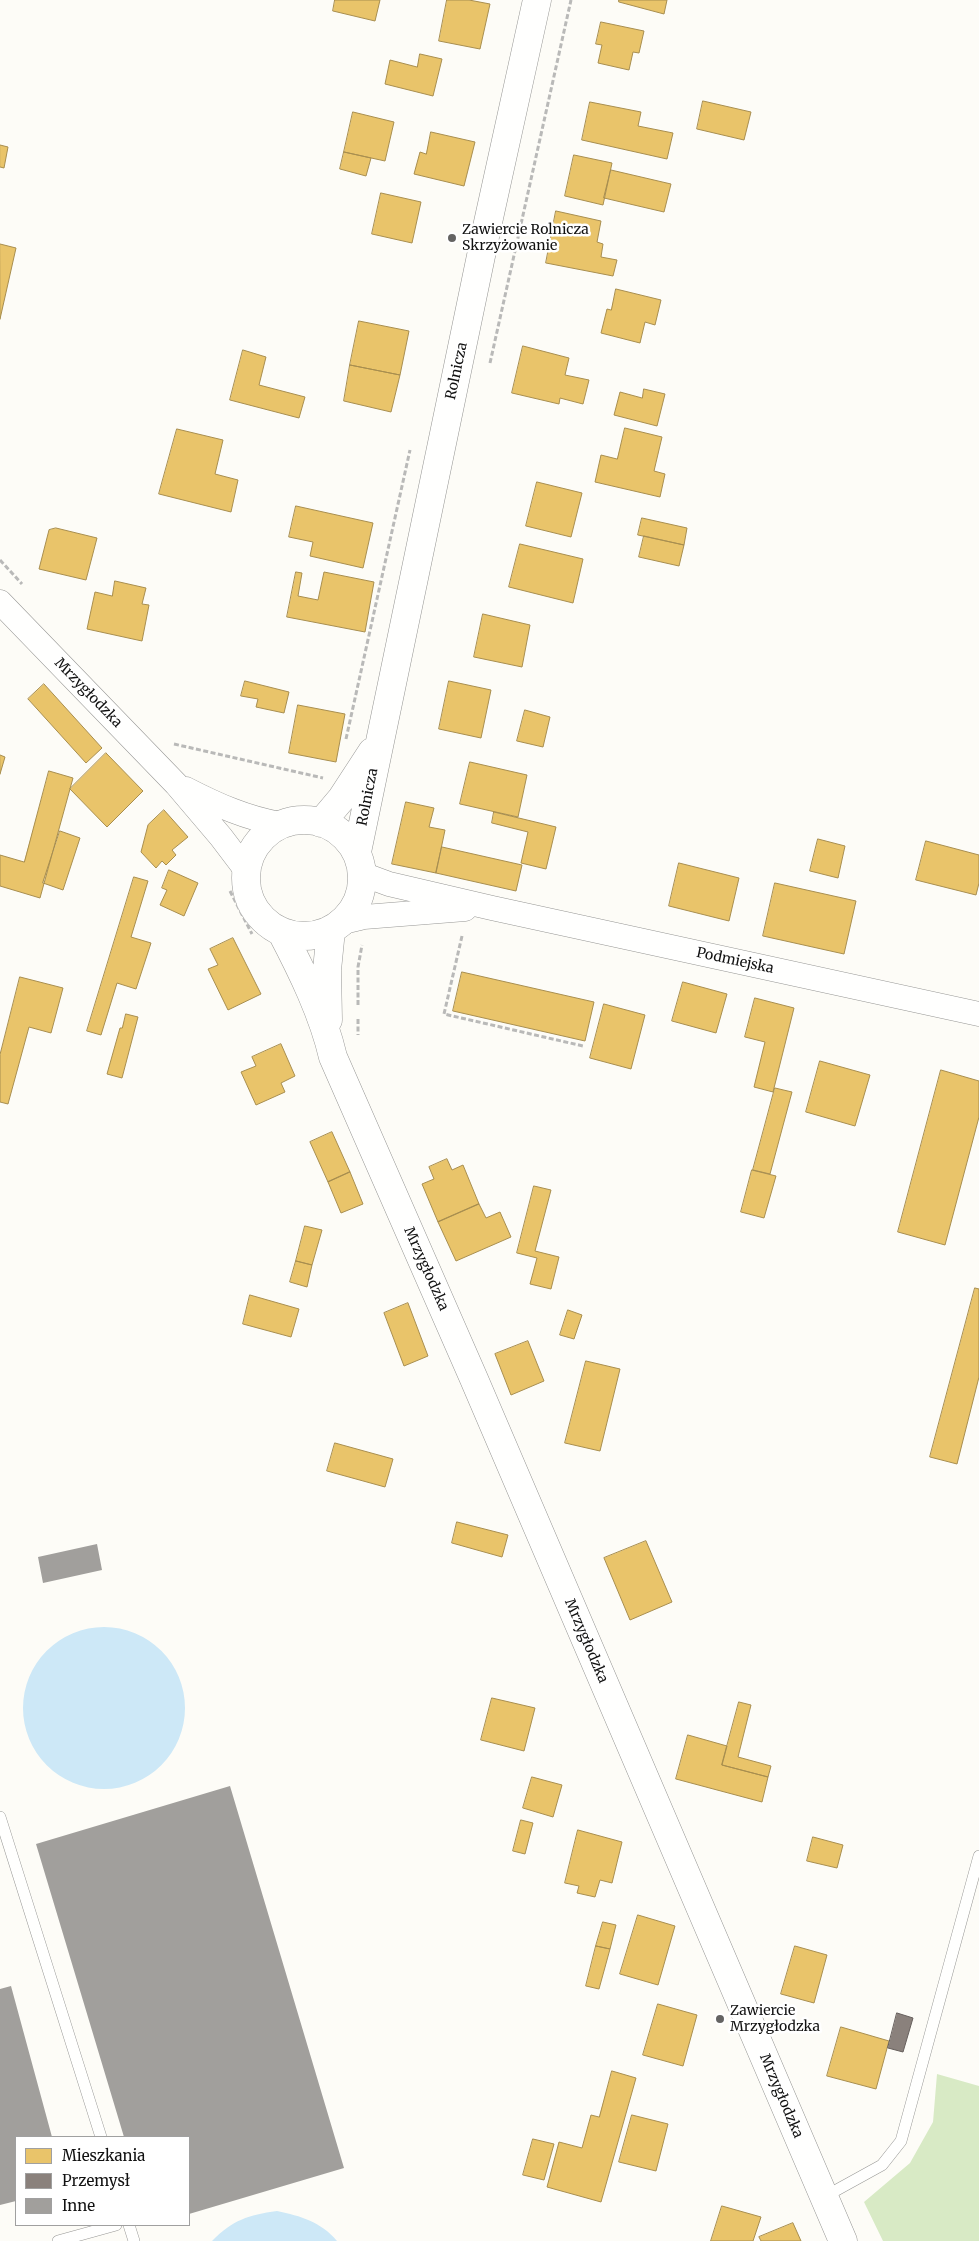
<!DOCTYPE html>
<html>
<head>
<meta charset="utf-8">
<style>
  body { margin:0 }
  #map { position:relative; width:979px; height:2241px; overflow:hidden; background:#fdfcf7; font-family:Merriweather,serif }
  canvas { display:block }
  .legend { position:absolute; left:15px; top:2136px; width:175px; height:90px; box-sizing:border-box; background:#fff; border:1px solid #a0a0a0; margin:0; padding:6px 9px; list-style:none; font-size:15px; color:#111 }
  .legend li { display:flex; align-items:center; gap:10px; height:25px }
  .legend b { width:25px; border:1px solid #a0a0a0 }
</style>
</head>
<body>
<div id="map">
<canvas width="979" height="2241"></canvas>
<ul class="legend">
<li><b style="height:14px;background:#e9c46a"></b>Mieszkania</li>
<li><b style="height:14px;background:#8a817c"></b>Przemysł</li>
<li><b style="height:14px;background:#a19f9c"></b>Inne</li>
</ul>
</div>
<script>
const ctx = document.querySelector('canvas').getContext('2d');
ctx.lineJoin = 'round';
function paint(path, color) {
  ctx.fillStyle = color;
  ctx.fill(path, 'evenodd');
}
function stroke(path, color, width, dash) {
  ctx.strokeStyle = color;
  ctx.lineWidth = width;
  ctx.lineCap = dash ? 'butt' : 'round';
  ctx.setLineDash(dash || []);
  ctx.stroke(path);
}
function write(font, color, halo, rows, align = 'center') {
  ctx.font = font + ' Merriweather,serif';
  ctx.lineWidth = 5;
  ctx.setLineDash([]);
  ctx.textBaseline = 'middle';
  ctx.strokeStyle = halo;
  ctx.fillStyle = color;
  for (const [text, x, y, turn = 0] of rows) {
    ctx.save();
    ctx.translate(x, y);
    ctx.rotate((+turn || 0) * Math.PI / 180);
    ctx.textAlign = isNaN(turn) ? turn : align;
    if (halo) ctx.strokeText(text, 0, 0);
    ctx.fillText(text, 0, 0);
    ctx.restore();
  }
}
const forest = new Path2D(`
  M 937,2074 L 979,2086 L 979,2241 L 883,2241 L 864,2202 L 910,2163 L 933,2122 Z`);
const water = new Path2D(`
  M23 1708a81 81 0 1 1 162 0a81 81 0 1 1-162 0Z
  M 277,2211 C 301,2216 321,2222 337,2241 L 212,2241 C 233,2220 248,2215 277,2211 Z`);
const homes = new Path2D(`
  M 335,0 L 380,0 L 375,21 L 333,11 Z
  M 447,0 L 469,0 L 490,4 L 480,49 L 439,41 Z
  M 619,0 L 667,0 L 664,14 L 619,2 Z
  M 601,22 L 644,31 L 639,53 L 633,52 L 629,70 L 598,63 L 602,45 L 596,44 Z
  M 420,54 L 442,59 L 433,96 L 385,84 L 390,60 L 417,67 Z
  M 703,101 L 751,112 L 744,140 L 697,129 Z
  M 590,102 L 641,112 L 638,126 L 673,133 L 667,159 L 582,140 Z
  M 353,112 L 394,122 L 385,161 L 344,152 Z
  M 431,132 L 475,142 L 464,186 L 414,174 L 420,152 L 426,154 Z
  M 0,145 L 8,147 L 4,168 L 0,167 Z
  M 344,152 L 371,158 L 366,176 L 340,169 Z
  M 574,155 L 612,163 L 603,205 L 565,196 Z
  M 611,170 L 671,184 L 664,212 L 604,198 Z
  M 381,193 L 421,202 L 412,243 L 372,234 Z
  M 556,211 L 601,221 L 597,242 L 603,244 L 601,257 L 617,260 L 613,276 L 546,263 Z
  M 0,244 L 16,248 L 0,319 Z
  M 616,289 L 661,300 L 655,325 L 645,322 L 640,343 L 601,333 L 607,309 L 611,310 Z
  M 359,321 L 409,331 L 400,375 L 350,365 Z
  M 523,346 L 569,358 L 565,375 L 589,380 L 583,404 L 560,398 L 559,404 L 512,393 Z
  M 243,350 L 266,357 L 259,385 L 305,397 L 299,418 L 230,400 Z
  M 350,365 L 400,375 L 391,412 L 344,401 Z
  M 644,389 L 665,394 L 657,426 L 614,415 L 620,392 L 642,398 Z
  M 625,428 L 662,437 L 654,471 L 665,474 L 660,497 L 595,482 L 601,455 L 617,459 Z
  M 177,429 L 223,440 L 215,474 L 238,480 L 231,512 L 159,494 Z
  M 537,482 L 582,493 L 571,537 L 526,526 Z
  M 296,506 L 373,523 L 363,568 L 310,556 L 313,542 L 289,537 Z
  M 642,518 L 687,528 L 684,545 L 638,535 Z
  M 56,528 L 97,538 L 86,580 L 39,569 L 49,530 Z
  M 644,536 L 684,545 L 679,566 L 639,557 Z
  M 520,544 L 583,559 L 573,603 L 509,587 Z
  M 296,572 L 302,573 L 298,596 L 318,600 L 324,572 L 374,582 L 365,632 L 287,617 Z
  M 115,581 L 146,588 L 142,604 L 149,605 L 142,641 L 87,629 L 95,592 L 112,596 Z
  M 483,614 L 530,625 L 522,667 L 474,657 Z
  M 245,681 L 289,692 L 284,713 L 256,707 L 258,699 L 241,696 Z
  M 449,681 L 491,690 L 481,738 L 439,729 Z
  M 44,684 L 102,748 L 86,763 L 28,699 Z
  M 298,705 L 345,714 L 336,762 L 289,753 Z
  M 525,710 L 550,717 L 543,747 L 517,741 Z
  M 106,753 L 143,791 L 107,827 L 70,789 Z
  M 0,755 L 5,757 L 0,774 Z
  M 470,762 L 527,775 L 518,817 L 460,804 Z
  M 49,771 L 73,778 L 40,898 L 0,886 L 0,855 L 24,862 Z
  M 406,802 L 434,808 L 429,827 L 445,830 L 436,873 L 392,864 Z
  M 164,810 L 188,837 L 172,850 L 176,855 L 166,865 L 162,861 L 156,868 L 141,852 L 148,825 Z
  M 494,812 L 556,827 L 546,869 L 521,863 L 528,832 L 492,823 Z
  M 60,831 L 80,838 L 63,890 L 43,883 Z
  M 818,839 L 845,846 L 838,878 L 810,871 Z
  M 926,841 L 979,855 L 979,883 L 976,895 L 916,880 Z
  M 442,847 L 522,865 L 516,891 L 436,873 Z
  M 679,863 L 739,878 L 729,921 L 669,906 Z
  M 169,870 L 198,883 L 184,916 L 160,905 L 167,890 L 162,888 Z
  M 134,877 L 148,881 L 131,937 L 151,943 L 136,989 L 117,983 L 101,1035 L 87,1031 Z
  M 775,883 L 856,901 L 844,954 L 763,936 Z
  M 233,938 L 261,994 L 228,1010 L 208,969 L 218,965 L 210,949 Z
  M 462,972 L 594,1002 L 585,1041 L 453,1011 Z
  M 20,977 L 63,988 L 51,1033 L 29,1027 L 8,1104 L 0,1102 L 0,1055 Z
  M 683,982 L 727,994 L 716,1033 L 672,1021 Z
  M 755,998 L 794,1008 L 773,1092 L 754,1087 L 765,1042 L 745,1037 Z
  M 604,1004 L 645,1015 L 631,1069 L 590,1058 Z
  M 126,1014 L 138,1017 L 122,1078 L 107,1074 L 120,1028 L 122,1028 Z
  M 281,1044 L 295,1076 L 281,1083 L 285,1092 L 256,1105 L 241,1072 L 256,1066 L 252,1057 Z
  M 820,1061 L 870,1075 L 855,1126 L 806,1112 Z
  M 941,1070 L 979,1081 L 979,1117 L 945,1245 L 898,1232 Z
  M 775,1088 L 792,1092 L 770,1174 L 753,1170 Z
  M 332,1132 L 350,1172 L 328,1182 L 310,1142 Z
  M 447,1159 L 452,1170 L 463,1165 L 479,1204 L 438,1222 L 422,1184 L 434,1179 L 429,1167 Z
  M 752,1170 L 776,1176 L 764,1218 L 741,1212 Z
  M 350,1172 L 363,1204 L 341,1213 L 328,1182 Z
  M 534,1186 L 551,1190 L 535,1251 L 559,1257 L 551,1289 L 530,1284 L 537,1258 L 517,1253 Z
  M 479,1204 L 486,1218 L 500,1212 L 511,1237 L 456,1261 L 438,1222 Z
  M 305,1226 L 322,1230 L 312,1265 L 296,1261 Z
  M 296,1261 L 312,1265 L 307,1287 L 290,1282 Z
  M 975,1288 L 979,1289 L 979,1377 L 957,1464 L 930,1457 Z
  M 250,1295 L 299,1309 L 291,1337 L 243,1324 Z
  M 408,1303 L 428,1356 L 404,1366 L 384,1313 Z
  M 568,1310 L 582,1315 L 574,1339 L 560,1335 Z
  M 528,1341 L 544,1381 L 511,1395 L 495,1354 Z
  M 586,1361 L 620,1369 L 600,1451 L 565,1443 Z
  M 335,1443 L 393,1459 L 385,1487 L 327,1471 Z
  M 457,1522 L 508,1535 L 502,1557 L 452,1543 Z
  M 646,1541 L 672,1602 L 630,1620 L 604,1558 Z
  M 492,1698 L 535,1708 L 524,1751 L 481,1740 Z
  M 739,1702 L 751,1705 L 738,1757 L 771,1766 L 768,1777 L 722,1765 Z
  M 688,1735 L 727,1746 L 722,1765 L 768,1777 L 762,1802 L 676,1779 Z
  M 532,1777 L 562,1785 L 553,1817 L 523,1808 Z
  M 521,1820 L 533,1823 L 525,1854 L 513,1851 Z
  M 578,1830 L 622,1842 L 612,1883 L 600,1880 L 595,1897 L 577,1893 L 579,1886 L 565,1883 Z
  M 813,1837 L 843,1845 L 837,1868 L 807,1861 Z
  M 638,1915 L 675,1926 L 658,1985 L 620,1974 Z
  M 603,1922 L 616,1925 L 610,1949 L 596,1946 Z
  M 596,1946 L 610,1949 L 599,1989 L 586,1986 Z
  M 795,1946 L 827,1955 L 814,2003 L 781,1994 Z
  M 658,2004 L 697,2015 L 683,2066 L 643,2055 Z
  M 841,2027 L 889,2041 L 876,2089 L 827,2076 Z
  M 612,2071 L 636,2078 L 601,2202 L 547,2187 L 559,2142 L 582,2148 L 591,2115 L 599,2117 Z
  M 632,2115 L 668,2124 L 656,2171 L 619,2162 Z
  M 533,2139 L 554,2144 L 544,2180 L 523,2175 Z
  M 722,2206 L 761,2217 L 753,2241 L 711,2241 Z
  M 793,2223 L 801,2241 L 761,2241 L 759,2237 Z`);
const industry = new Path2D(`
  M 897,2013 L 913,2018 L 903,2052 L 888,2048 Z`);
const building = new Path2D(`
  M 97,1544 L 102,1570 L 43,1583 L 38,1557 Z
  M 230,1786 L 344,2168 L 189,2214 L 189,2137 L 124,2137 L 36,1844 Z
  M 11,1986 L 52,2137 L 16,2137 L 16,2201 L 0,2205 L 0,1989 Z`);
const path = new Path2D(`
  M 490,363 L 571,0
  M 0,560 L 22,584
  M 346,739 L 410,450
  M 174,744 L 323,778
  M 230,891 L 252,934
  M 462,936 L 444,1014 L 583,1046
  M 358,1005 L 358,967 L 362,945
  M 358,1019 L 358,1035`);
const service = new Path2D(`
  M 0,1817 L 101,2137
  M 824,2197 L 882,2165 L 901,2141 L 979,1856
  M 129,2225 L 134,2241
  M 58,2241 L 116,2225`);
const minor = new Path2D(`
  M 0,602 L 176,784 L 221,837 L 246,870
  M 186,789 C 217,805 246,818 280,824
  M 362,874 L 389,884 L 492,908 L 979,1014
  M 343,922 L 364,917 L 465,909`);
const tertiary = new Path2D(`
  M246 878a58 58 0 1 1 116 0a58 58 0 1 1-116 0Z
  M 321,823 L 342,798 L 372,752
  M 357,852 L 487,227 L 537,0
  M 281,931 C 302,971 323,1014 333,1057 L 474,1379 L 843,2241
  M 328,1020 L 327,970 L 331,930`);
const markers = [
  [452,238,5,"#646362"],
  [720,2019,5,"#646362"]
];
const poiNames = [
  ["Zawiercie Rolnicza",462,230],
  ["Skrzyżowanie",462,246],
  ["Zawiercie",730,2011],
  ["Mrzygłodzka",730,2027]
];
const streetNames = [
  ["Rolnicza",457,371,-78],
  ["Mrzygłodzka",88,693,46],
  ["Rolnicza",368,797,-79],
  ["Podmiejska",735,961,12],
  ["Mrzygłodzka",426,1269,66],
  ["Mrzygłodzka",586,1641,67],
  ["Mrzygłodzka",781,2096,67]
];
paint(forest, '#d8eac5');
paint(water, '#cde8f7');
paint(homes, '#e9c46a');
stroke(homes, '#a88e4f', 1);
paint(industry, '#8a817c');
stroke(industry, '#665f5c', 1);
paint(building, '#a19f9c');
stroke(service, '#979795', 12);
stroke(minor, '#979795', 25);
stroke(tertiary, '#979795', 29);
stroke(path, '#b9b9b8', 3, [5, 2.5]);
stroke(service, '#fffffe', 11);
stroke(minor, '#fffffe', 24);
stroke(tertiary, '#fffffe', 28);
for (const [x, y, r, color] of markers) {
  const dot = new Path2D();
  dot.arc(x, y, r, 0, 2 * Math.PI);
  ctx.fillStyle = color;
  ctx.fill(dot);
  stroke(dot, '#fff', 2);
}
write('14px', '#111', '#fff', poiNames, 'left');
write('14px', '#111', '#fff', streetNames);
</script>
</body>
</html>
